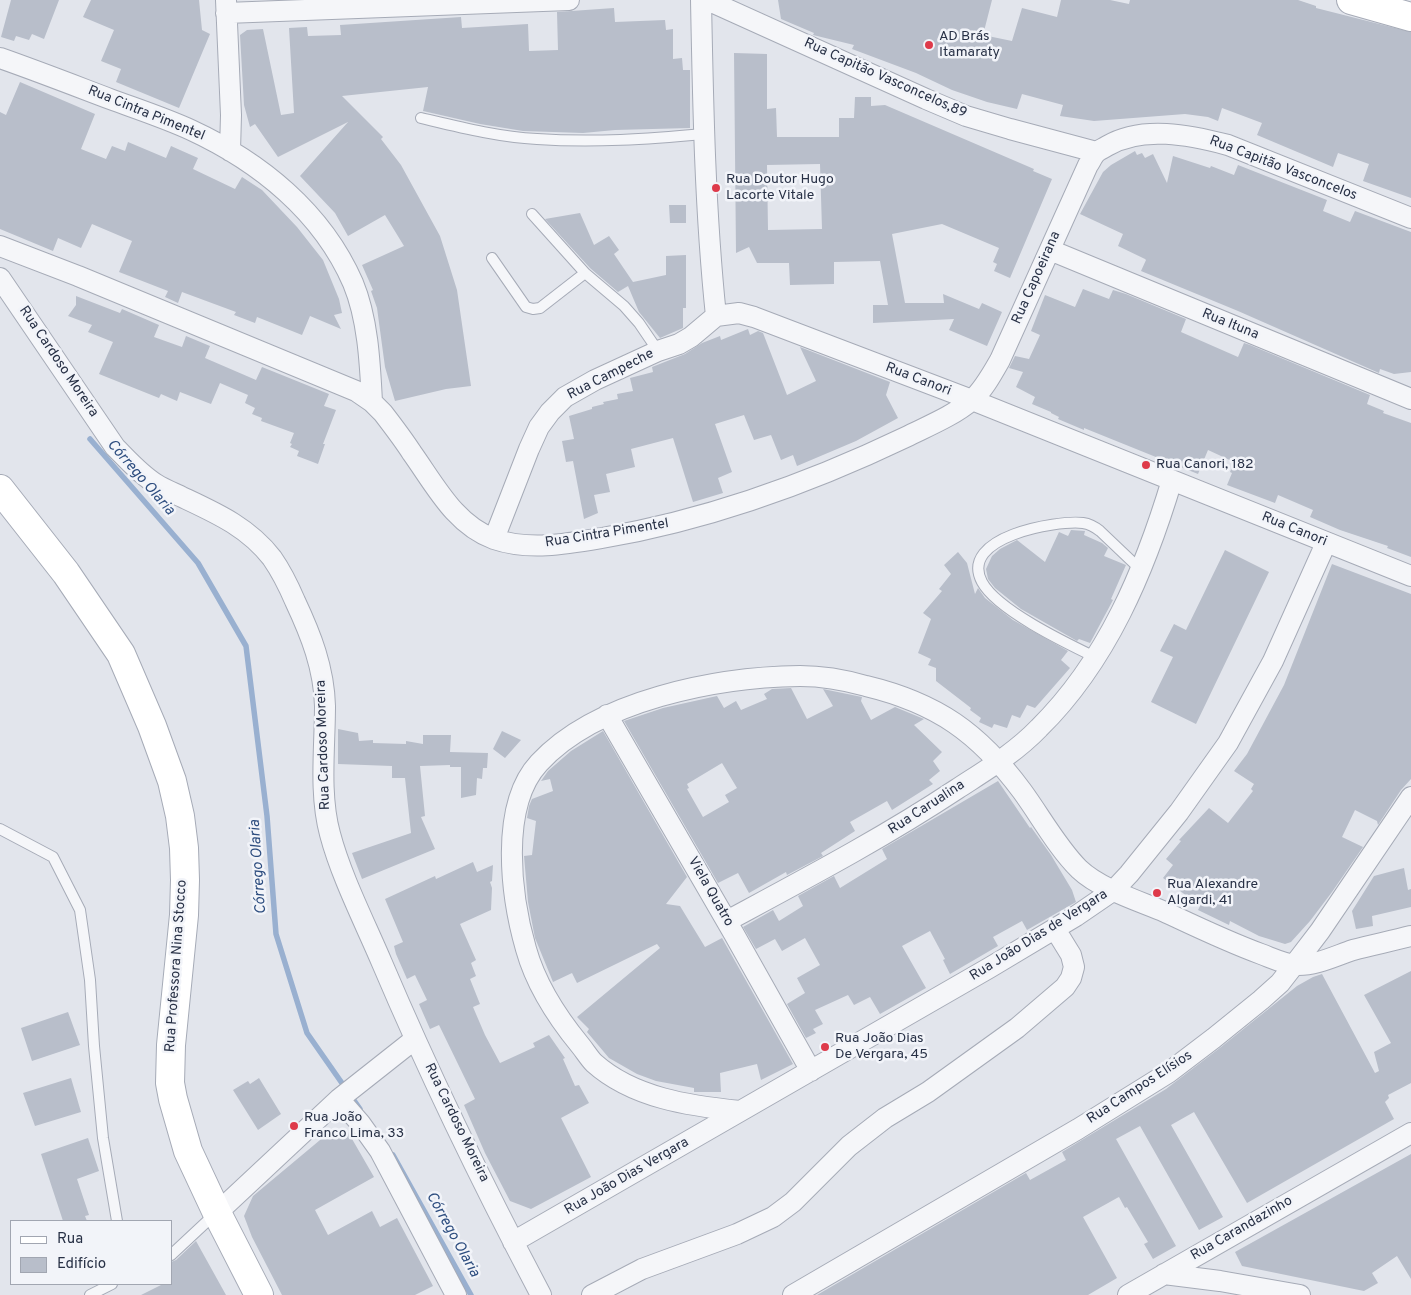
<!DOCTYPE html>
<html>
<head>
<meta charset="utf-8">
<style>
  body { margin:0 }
  #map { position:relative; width:1411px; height:1295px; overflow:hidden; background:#e2e5ec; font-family:Overpass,sans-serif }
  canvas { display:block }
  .legend { position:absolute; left:10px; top:1220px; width:162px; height:65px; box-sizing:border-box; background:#f2f4f9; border:1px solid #a1a6b1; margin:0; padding:6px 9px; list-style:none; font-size:15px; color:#283146 }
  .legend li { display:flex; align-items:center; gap:10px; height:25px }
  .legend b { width:25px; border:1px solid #a1a6b1 }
</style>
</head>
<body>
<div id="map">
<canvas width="1411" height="1295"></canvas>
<ul class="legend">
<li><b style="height:6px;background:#fff"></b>Rua</li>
<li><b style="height:14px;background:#b8beca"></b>Edifício</li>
</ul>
</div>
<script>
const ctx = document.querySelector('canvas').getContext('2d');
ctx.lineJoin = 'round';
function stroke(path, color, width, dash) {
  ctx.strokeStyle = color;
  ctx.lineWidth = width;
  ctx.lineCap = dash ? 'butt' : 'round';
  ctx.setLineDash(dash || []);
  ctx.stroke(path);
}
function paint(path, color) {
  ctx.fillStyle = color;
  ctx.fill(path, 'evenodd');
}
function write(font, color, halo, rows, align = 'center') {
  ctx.font = font + ' Overpass,sans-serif';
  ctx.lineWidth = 5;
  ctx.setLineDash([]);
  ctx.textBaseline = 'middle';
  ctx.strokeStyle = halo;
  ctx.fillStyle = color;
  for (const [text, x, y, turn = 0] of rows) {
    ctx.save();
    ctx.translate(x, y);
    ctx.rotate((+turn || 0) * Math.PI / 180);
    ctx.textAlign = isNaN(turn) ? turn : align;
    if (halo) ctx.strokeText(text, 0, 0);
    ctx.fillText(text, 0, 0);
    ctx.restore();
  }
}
const stream = new Path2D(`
  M 90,439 L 198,563 L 246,646 L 267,816 L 276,934 L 307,1033 L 360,1109
  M 393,1155 L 471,1295`);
const building = new Path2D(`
  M 11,0 L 59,0 L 44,39 L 32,34 L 29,40 L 16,36 L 14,41 L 1,37 Z
  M 91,0 L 199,0 L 202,30 L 210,34 L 179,108 L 116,82 L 121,69 L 101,61 L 114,30 L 83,17 Z
  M 778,0 L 992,0 L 983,35 L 1012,41 L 1022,8 L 1057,17 L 1061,0 L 1110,0 L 1129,4 L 1130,0 L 1298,0 L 1316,6 L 1316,8 L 1411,32 L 1411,198 L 1363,181 L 1369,164 L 1338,153 L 1333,167 L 1257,135 L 1262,123 L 1222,108 L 1218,121 L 1208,117 L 1185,114 L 1094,121 L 1060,116 L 1063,105 L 1022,94 L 1017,109 L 987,102 L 952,90 L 916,73 L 852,49 L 854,45 L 813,35 L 814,33 L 781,19 Z
  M 614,8 L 615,22 L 665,20 L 666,30 L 673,29 L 673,59 L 682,58 L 683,70 L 690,70 L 690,128 L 615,130 L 583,133 L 523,131 L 480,124 L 423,111 L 428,87 L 342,96 L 383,137 L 381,139 L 401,165 L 440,236 L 457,290 L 471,386 L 446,389 L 395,401 L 385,367 L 377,308 L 371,291 L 373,290 L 362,265 L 404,246 L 385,215 L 348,236 L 335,213 L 300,176 L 348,122 L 278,157 L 255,124 L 250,127 L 244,105 L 240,35 L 247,30 L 263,29 L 281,115 L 294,113 L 289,28 L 307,27 L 308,36 L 341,35 L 340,25 L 461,17 L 462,28 L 528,24 L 529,51 L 558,50 L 557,12 Z
  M 734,53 L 767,54 L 767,109 L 776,108 L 777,137 L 839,137 L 839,118 L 854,118 L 855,97 L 871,97 L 871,106 L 885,105 L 1034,169 L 1033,171 L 1052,179 L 1010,278 L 994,271 L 997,264 L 993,262 L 999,248 L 942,224 L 892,234 L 905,303 L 944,303 L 943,294 L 979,309 L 982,303 L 1002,312 L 987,346 L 949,330 L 954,319 L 873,323 L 873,305 L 888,305 L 880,261 L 834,262 L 834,284 L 790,285 L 789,263 L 757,263 L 749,247 L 736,253 ZM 820,164 L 822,229 L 768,230 L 767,165 Z
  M 20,82 L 95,114 L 81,149 L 106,159 L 112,146 L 125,151 L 128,142 L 166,158 L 171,146 L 198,158 L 193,169 L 235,189 L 242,177 L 262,190 L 297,227 L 323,260 L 339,299 L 342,313 L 334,315 L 341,329 L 310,316 L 302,335 L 257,317 L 255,323 L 234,315 L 236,312 L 182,292 L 178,303 L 165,297 L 168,291 L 119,272 L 132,241 L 92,224 L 81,248 L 58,238 L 53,251 L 0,229 L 0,112 L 6,115 Z
  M 1135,151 L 1137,155 L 1142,153 L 1145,158 L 1153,154 L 1167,183 L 1173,156 L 1210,168 L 1211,166 L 1234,175 L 1238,165 L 1327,200 L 1323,211 L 1350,222 L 1355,211 L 1411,232 L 1411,372 L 1394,374 L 1380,369 L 1379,373 L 1238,311 L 1141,271 L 1146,260 L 1145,259 L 1118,246 L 1123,234 L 1080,214 L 1103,172 L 1111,165 Z
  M 669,205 L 686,205 L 686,223 L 670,223 Z
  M 580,213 L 594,245 L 609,236 L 619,250 L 614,254 L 633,282 L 666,275 L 666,256 L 686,255 L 686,308 L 683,308 L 683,328 L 660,338 L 639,312 L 628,286 L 618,292 L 590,268 L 545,219 Z
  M 1083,289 L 1109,299 L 1113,290 L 1126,294 L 1186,319 L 1181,332 L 1238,357 L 1244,343 L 1250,345 L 1370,395 L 1367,404 L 1384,411 L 1383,413 L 1411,423 L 1411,557 L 1387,548 L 1388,546 L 1340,530 L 1310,517 L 1313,510 L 1278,495 L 1275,503 L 1227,485 L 1232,473 L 1230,472 L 1234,462 L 1208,450 L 1198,474 L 1084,428 L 1084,430 L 1058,419 L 1059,417 L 1051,413 L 1051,412 L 1032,404 L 1035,397 L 1016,387 L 1023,372 L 1009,368 L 1015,356 L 1029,359 L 1040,335 L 1031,331 L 1045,295 L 1075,307 Z
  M 76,296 L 120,313 L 122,309 L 159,325 L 154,337 L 182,347 L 186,336 L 210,346 L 205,358 L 256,380 L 262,367 L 329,394 L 324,406 L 336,410 L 323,444 L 325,444 L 318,464 L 297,456 L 299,451 L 290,447 L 292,444 L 290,443 L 294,433 L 261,421 L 262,418 L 252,414 L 255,408 L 245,403 L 248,395 L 220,383 L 211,404 L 180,392 L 177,401 L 161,394 L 159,398 L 99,374 L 113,342 L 88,332 L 92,325 L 68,316 L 76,305 Z
  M 748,329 L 750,335 L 758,331 L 763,333 L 787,395 L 816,381 L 800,347 L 890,382 L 886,395 L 898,418 L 856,441 L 797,466 L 793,455 L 781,460 L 771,435 L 754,440 L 744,415 L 715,424 L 732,472 L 718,478 L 723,493 L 693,502 L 673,438 L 631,449 L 635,467 L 606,474 L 610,492 L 594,495 L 598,513 L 584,519 L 573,461 L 566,462 L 562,441 L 574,439 L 569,416 L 592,409 L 592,407 L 604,404 L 603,402 L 618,399 L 617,394 L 633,391 L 630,378 L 653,372 L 652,367 L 685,354 L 702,343 L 720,336 L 721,340 Z
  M 1071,530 L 1085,531 L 1084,535 L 1102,543 L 1108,548 L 1104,556 L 1126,565 L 1111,599 L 1113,600 L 1090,643 L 1079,639 L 1077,641 L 1021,609 L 995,588 L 988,579 L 986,569 L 992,556 L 1000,549 L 1017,540 L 1045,562 L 1059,532 L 1068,536 Z
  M 1225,550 L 1269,572 L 1196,724 L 1151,702 L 1173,657 L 1160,651 L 1174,624 L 1186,630 Z
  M 958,552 L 967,563 L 975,594 L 978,588 L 985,598 L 1013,620 L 1068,651 L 1061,660 L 1070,668 L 1035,708 L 1027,705 L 1020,718 L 1012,715 L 1007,728 L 994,724 L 992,728 L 979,722 L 981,718 L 970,710 L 971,708 L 936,681 L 936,668 L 928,665 L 931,659 L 918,653 L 931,619 L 923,613 L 942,591 L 939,589 L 951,574 L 944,565 Z
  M 1332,564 L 1411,594 L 1411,779 L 1401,790 L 1378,825 L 1377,821 L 1355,810 L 1342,837 L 1363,847 L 1332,892 L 1310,921 L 1291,942 L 1285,944 L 1259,936 L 1230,921 L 1229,925 L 1198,910 L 1200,906 L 1163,878 L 1173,865 L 1166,859 L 1181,841 L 1179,840 L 1209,808 L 1228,823 L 1253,791 L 1251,789 L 1254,784 L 1234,771 L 1247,754 L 1284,685 Z
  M 791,688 L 807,719 L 833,706 L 823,689 L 862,697 L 861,701 L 871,720 L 895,707 L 924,719 L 914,725 L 942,752 L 933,761 L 940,771 L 929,780 L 933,784 L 892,810 L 887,801 L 850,822 L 855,831 L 821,853 L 823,856 L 787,875 L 786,872 L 749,893 L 738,873 L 718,883 L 624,721 L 663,708 L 717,696 L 724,708 L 736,701 L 741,710 L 767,699 L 764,694 L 772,689 ZM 722,763 L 737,788 L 725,795 L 729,802 L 703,817 L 687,789 L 689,788 L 687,784 Z
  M 338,729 L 358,733 L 359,741 L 373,740 L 373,743 L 406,744 L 406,741 L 423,744 L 423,735 L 451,735 L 450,752 L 488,753 L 487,768 L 483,768 L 482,779 L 477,778 L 476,795 L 461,798 L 461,767 L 450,767 L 450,765 L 420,766 L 425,816 L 421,817 L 435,849 L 362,879 L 352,853 L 411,833 L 405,778 L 392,778 L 392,766 L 338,764 Z
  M 502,731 L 521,740 L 505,758 L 493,749 Z
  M 603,731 L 687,877 L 666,904 L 680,906 L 705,947 L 722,938 L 793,1064 L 761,1080 L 757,1064 L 720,1073 L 721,1092 L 694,1092 L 694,1088 L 656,1081 L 637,1074 L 609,1058 L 587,1032 L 589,1029 L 577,1017 L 660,948 L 657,944 L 577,983 L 572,973 L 553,982 L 535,938 L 528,902 L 524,856 L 532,855 L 536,821 L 527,818 L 529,806 L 532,799 L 553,791 L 550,779 L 541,781 L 548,771 L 571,751 Z
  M 998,781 L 1030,828 L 1031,827 L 1051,855 L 1072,890 L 1076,902 L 1027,930 L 1022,921 L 993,937 L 998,946 L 950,974 L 943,960 L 945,959 L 930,931 L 902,946 L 926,988 L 880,1014 L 870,997 L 854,1005 L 848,995 L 815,1010 L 823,1024 L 813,1029 L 816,1033 L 806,1038 L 787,1004 L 805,993 L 797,978 L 820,965 L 805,938 L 782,951 L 775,939 L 756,949 L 743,927 L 773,910 L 779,921 L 803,906 L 798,896 L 834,876 L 840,888 L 887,859 L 882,849 Z
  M 473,862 L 477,872 L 493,865 L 492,881 L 490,882 L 492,888 L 491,910 L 460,924 L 476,960 L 471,963 L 476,976 L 470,979 L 480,1004 L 473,1007 L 485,1035 L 500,1063 L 535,1047 L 533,1043 L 549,1035 L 565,1058 L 563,1059 L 575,1086 L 579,1085 L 589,1103 L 561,1118 L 591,1177 L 531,1209 L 510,1201 L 485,1153 L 464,1105 L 475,1099 L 439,1025 L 430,1029 L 419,1004 L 427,1000 L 415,975 L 407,979 L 396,954 L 394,946 L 403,942 L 385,899 L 435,876 L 436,879 Z
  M 1404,868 L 1408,890 L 1411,889 L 1411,907 L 1372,916 L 1373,926 L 1356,929 L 1352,911 L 1374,876 Z
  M 1411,971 L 1411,1083 L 1388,1095 L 1389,1098 L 1385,1102 L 1394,1119 L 1247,1203 L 1194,1112 L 1171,1125 L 1223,1217 L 1199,1230 L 1140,1126 L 1116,1139 L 1176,1246 L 1153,1259 L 1144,1244 L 1148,1242 L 1127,1207 L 1125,1208 L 1119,1197 L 1117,1198 L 1083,1217 L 1117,1278 L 1088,1295 L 817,1295 L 1026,1173 L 1030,1180 L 1066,1160 L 1062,1152 L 1166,1089 L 1221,1047 L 1297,986 L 1313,977 L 1322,974 L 1375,1073 L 1379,1071 L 1374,1052 L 1391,1043 L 1364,995 Z
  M 68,1012 L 80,1045 L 32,1061 L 21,1028 Z
  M 71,1078 L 81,1112 L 35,1126 L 23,1093 Z
  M 259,1078 L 281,1114 L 258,1130 L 233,1090 L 248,1081 L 250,1084 Z
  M 332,1130 L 337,1138 L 348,1132 L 374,1177 L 315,1210 L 328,1235 L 372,1211 L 380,1227 L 397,1218 L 433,1286 L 415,1295 L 282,1295 L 252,1237 L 244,1216 L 253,1196 Z
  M 88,1138 L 99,1171 L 77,1179 L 89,1215 L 85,1216 L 87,1221 L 63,1221 L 41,1154 Z
  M 1411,1154 L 1411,1279 L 1397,1256 L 1372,1273 L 1378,1283 L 1364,1291 L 1242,1266 L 1235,1252 Z
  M 196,1241 L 226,1295 L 141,1295 L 163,1284 L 171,1284 L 171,1262 L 176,1260 Z`);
const lane = new Path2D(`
  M 421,118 C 459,127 498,137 537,139 C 593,143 649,139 704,134
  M 532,214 L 585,273 L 624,306 L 639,323 L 658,351
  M 492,258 L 526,307 L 533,309 L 540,308 L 585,273
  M 1095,657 C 1066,643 997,610 982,582 C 958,537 1056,520 1083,523 C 1090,524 1095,527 1100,531 L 1141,570
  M 0,829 L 53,857 L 80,910 L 90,980 L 94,1046 L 103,1138 L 117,1221
  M 171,1255 L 216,1213
  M 90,1295 L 112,1284`);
const street = new Path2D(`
  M 226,0 L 231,115 L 230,151
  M 701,0 C 703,106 705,211 716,316 L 739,313 L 754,317 L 972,400 L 1411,576
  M 707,0 L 926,99 L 966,116 L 1010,129 L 1096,152
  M 226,13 L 569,0
  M 0,58 C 37,71 73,85 110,99 C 137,109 165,118 191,130 C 260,162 322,212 353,283 C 368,319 370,363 372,402
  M 0,246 L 78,276 L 356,391 L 372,402 L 383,413 C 393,426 403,439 412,453 C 435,485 455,525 494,539 C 529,551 567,544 602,538 C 707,520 810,483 906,437 C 928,426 953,416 972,400 C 984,389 992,374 1000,360 L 1088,165 C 1091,161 1093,155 1097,152 C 1099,150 1104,148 1107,146 C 1142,125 1190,135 1228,145 L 1411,218
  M 1050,250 L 1411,399
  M 0,278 L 115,447 C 128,460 140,474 156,484 C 164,489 174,493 182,497 C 216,513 248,527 272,558 C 281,571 289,587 295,601 C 311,635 324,668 325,706 C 325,747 319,794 330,834 C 341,876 365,923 382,963 C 430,1076 484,1187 541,1295
  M 494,539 L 529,449 L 539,427 L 550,412 L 565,397 L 595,380 L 658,351 L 679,344 L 691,337 L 716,316
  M 607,715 L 734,934 L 811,1071
  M 727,921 C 805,879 883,838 957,789 C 986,770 1015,753 1039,728 C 1107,661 1145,570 1172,480
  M 339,1099 L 360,1123 L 380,1151 L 456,1295
  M 740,1111 C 690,1106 633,1098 594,1063 C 589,1058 585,1051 580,1045 C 557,1017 536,985 526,949 C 511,897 499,806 539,763 C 597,700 717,677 800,676 C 822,676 845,680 866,686 C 937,703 979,733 1022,791 C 1041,817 1057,847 1079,869 C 1100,889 1139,901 1165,912 C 1197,927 1228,942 1261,954 C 1272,958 1284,964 1296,965 C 1315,966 1335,956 1353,950 C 1372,945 1392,941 1411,936
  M 217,1213 L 339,1099 L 415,1039
  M 513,1242 L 989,968 L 1076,916 L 1114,890 L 1129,874 L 1179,812 L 1228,743 L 1273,661 L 1326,543
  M 1164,1274 L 1220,1281 L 1300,1295
  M 592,1295 L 642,1269 L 737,1234 L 773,1217 L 793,1202 L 849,1146 L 885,1118 L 928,1092 L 1017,1028 L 1065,987 L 1071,978 L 1074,967 L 1071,955 L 1055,929
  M 793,1295 L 1078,1129 L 1168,1073 L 1214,1038 L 1261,1000 L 1280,983 L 1294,965 L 1320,931 L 1411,797
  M 1128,1295 L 1411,1133`);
const secondary = new Path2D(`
  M 1351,0 L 1411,17
  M 0,489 L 66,573 L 121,654 L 152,726 L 172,781 L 180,816 L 184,848 L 185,880 L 184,915 L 171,1045 L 170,1083 L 173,1099 L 188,1151 L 217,1213 L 259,1295`);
const markers = [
  [929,45,5,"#de3a4a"],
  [716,188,5,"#de3a4a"],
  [1146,465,5,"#de3a4a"],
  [1157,893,5,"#de3a4a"],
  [825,1047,5,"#de3a4a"],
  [294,1126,5,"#de3a4a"]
];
const poiNames = [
  ["AD Brás",939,37],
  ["Itamaraty",939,53],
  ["Rua Doutor Hugo",726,180],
  ["Lacorte Vitale",726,196],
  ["Rua Canori, 182",1156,465],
  ["Rua Alexandre",1167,885],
  ["Algardi, 41",1167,901],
  ["Rua João Dias",835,1039],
  ["De Vergara, 45",835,1055],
  ["Rua João",304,1118],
  ["Franco Lima, 33",304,1134]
];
const streetNames = [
  ["Rua Capitão Vasconcelos,89",885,79,24],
  ["Rua Cintra Pimentel",146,114,22],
  ["Rua Capitão Vasconcelos",1283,169,21],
  ["Rua Capoeirana",1037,278,-66],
  ["Rua Ituna",1230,325,22],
  ["Rua Cardoso Moreira",58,362,56],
  ["Rua Campeche",611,375,-27],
  ["Rua Canori",918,380,21],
  ["Rua Canori",1294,530,22],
  ["Rua Cintra Pimentel",607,534,-9],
  ["Rua Cardoso Moreira",324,745,-92],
  ["Rua Carualina",927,808,-33],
  ["Viela Quatro",710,892,60],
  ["Rua João Dias de Vergara",1039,936,-32],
  ["Rua Professora Nina Stocco",177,966,-86],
  ["Rua Campos Elísios",1140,1088,-33],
  ["Rua Cardoso Moreira",456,1123,64],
  ["Rua João Dias Vergara",627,1177,-30],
  ["Rua Carandazinho",1242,1229,-30]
];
const waterNames = [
  ["Córrego Olaria",140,478,49],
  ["Córrego Olaria",259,867,-94],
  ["Córrego Olaria",452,1235,61]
];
stroke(stream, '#99b0d0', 5.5);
paint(building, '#b8beca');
stroke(lane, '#a6abb7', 12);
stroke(street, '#a6abb7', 22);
stroke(secondary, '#a6abb7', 30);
stroke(lane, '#f5f6f9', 10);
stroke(street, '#f5f6f9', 20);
stroke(secondary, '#fff', 28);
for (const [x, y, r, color] of markers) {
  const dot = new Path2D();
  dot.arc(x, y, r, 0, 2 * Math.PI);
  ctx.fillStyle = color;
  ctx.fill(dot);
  stroke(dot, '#f2f4f9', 2);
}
write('14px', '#283146', '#f2f4f9', poiNames, 'left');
write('14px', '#283146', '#f2f4f9', streetNames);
write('italic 15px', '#2d4d7f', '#f2f4f9', waterNames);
</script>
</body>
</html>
